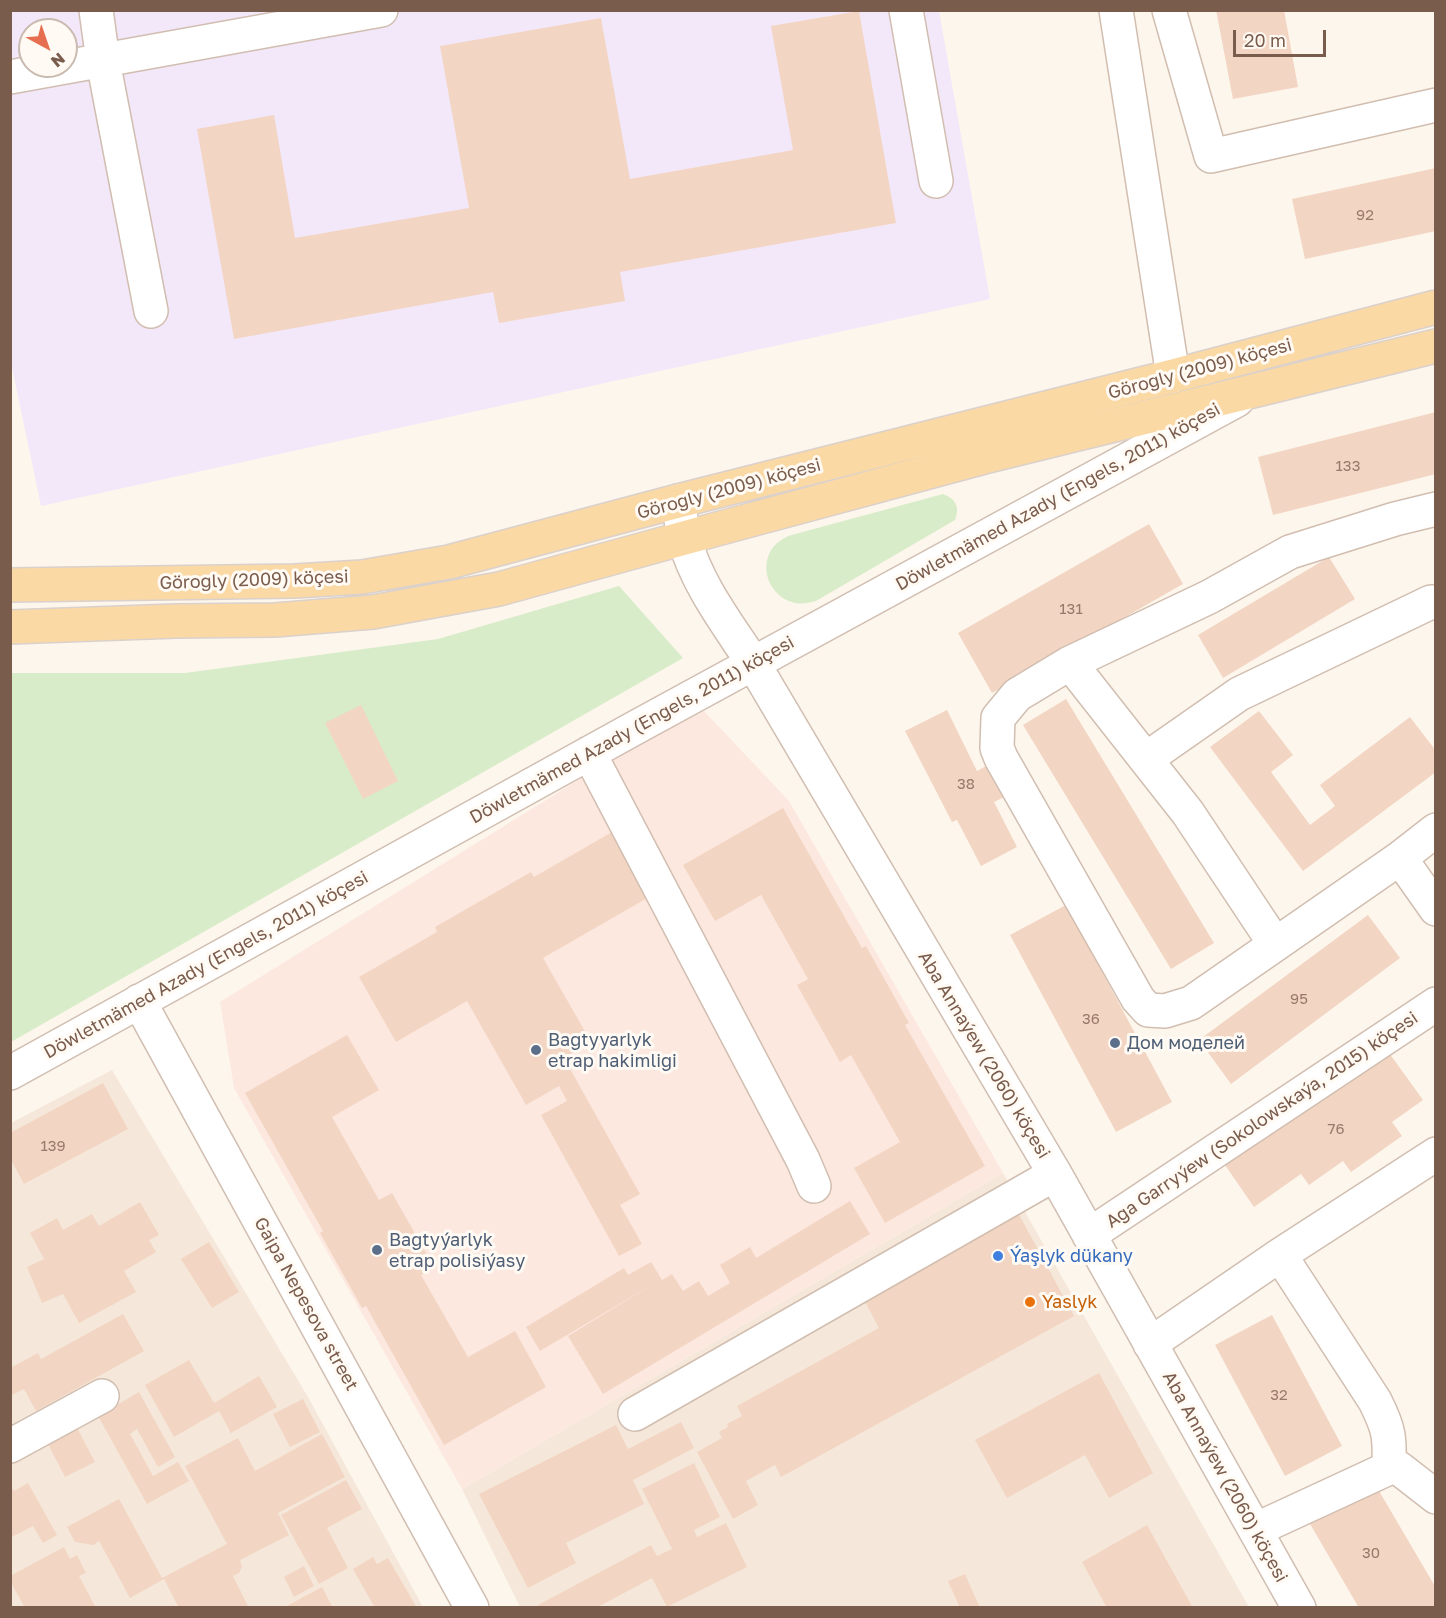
<!DOCTYPE html>
<html>
<head>
<meta charset="utf-8">
<style>
  body { margin:0 }
  #map { position:relative; width:1446px; height:1618px; overflow:hidden; background:#fdf6ec; font-family:"Golos Text",sans-serif }
  canvas { display:block }
  .frame { position:absolute; inset:0; border:12px solid #7a5c4d; pointer-events:none }
  .north { position:absolute; left:18px; top:18px; width:60px; height:60px; box-sizing:border-box; background:#fffaf3; border:2px solid #cabbb1; border-radius:50%; rotate:140deg; font-size:16px; font-weight:700; line-height:24px; text-align:center; color:#7a5c4d }
  .north::after { content:''; display:block; margin:auto; width:21px; height:27px; background:#e76f51; clip-path:polygon(50% 0,100% 100%,50% 72%,0 100%) }
  .scale { position:absolute; left:1233px; top:30px; width:93px; height:27px; box-sizing:border-box; border:3px solid #7a5c4d; border-top:0; padding-left:8px; font-size:18px; line-height:21px; white-space:nowrap; color:#7a5c4d; -webkit-text-stroke:4px #fffaf3; paint-order:stroke }
</style>
</head>
<body>
<div id="map">
<canvas width="1446" height="1618"></canvas>
<div class="frame"></div>
<div class="north">N</div>
<div class="scale">20 m</div>
</div>
<script>
const ctx = document.querySelector('canvas').getContext('2d');
ctx.lineJoin = 'round';
function paint(path, color) {
  ctx.fillStyle = color;
  ctx.fill(path, 'evenodd');
}
function stroke(path, color, width, dash) {
  ctx.strokeStyle = color;
  ctx.lineWidth = width;
  ctx.lineCap = dash ? 'butt' : 'round';
  ctx.setLineDash(dash || []);
  ctx.stroke(path);
}
function write(font, color, halo, rows, align = 'center') {
  ctx.font = font + ' "Golos Text",sans-serif';
  ctx.lineWidth = 6;
  ctx.setLineDash([]);
  ctx.textBaseline = 'middle';
  ctx.strokeStyle = halo;
  ctx.fillStyle = color;
  for (const [text, x, y, turn = 0] of rows) {
    ctx.save();
    ctx.translate(x, y);
    ctx.rotate((+turn || 0) * Math.PI / 180);
    ctx.textAlign = isNaN(turn) ? turn : align;
    if (halo) ctx.strokeText(text, 0, 0);
    ctx.fillText(text, 0, 0);
    ctx.restore();
  }
}
const residential = new Path2D(`
  M 112,1070 L 308,1397 L 423,1607 L 11,1608 L 11,1123 Z
  M 1003,1173 L 1249,1607 L 520,1607 L 462,1489 Z`);
const commercial = new Path2D(`
  M 704,711 L 789,801 L 1003,1173 L 462,1489 L 234,1088 L 220,1002 L 630,748 Z`);
const education = new Path2D(`
  M 10,11 L 939,11 L 990,299 L 41,506 L 11,363 ZM 30,30 L 66,30 L 66,66 L 30,66 Z`);
const green = new Path2D(`
  M 943,494 C 956,499 960,507 955,520 L 816,601 C 807,603 800,605 792,602 C 771,596 760,571 770,552 C 774,544 781,540 788,536 Z
  M 619,586 L 683,658 L 11,1042 L 11,673 L 185,673 L 438,639 Z`);
const building = new Path2D(`
  M 1216,10 L 1284,10 L 1298,87 L 1233,99 Z
  M 859,11 L 896,223 L 620,272 L 625,301 L 499,323 L 493,292 L 234,339 L 197,129 L 274,115 L 295,238 L 469,208 L 440,46 L 601,18 L 630,179 L 793,150 L 771,26 Z
  M 1436,168 L 1436,231 L 1305,259 L 1292,199 Z
  M 1436,412 L 1436,474 L 1273,515 L 1258,457 Z
  M 1149,524 L 1183,584 L 992,693 L 958,633 Z
  M 1329,557 L 1355,599 L 1223,678 L 1198,635 Z
  M 1066,699 L 1214,943 L 1171,969 L 1023,725 Z
  M 361,705 L 398,781 L 363,799 L 325,723 Z
  M 947,710 L 977,771 L 990,764 L 1006,796 L 994,802 L 1017,847 L 981,866 L 957,820 L 952,822 L 905,731 Z
  M 1259,711 L 1293,755 L 1271,772 L 1310,825 L 1335,806 L 1320,785 L 1410,717 L 1436,751 L 1436,772 L 1303,871 L 1210,747 Z
  M 783,808 L 862,948 L 866,946 L 909,1023 L 905,1025 L 985,1166 L 885,1223 L 854,1168 L 900,1142 L 851,1055 L 840,1062 L 797,985 L 808,979 L 761,895 L 715,921 L 683,865 Z
  M 612,832 L 649,897 L 543,958 L 591,1042 L 564,1058 L 640,1194 L 620,1205 L 642,1244 L 619,1256 L 541,1115 L 567,1101 L 559,1086 L 526,1105 L 467,1001 L 396,1042 L 359,977 L 437,932 L 435,927 L 531,872 L 534,877 Z
  M 1066,905 L 1172,1102 L 1116,1132 L 1010,935 Z
  M 1368,915 L 1400,958 L 1231,1084 L 1199,1040 Z
  M 347,1035 L 379,1090 L 332,1117 L 379,1200 L 392,1193 L 434,1267 L 421,1275 L 468,1357 L 515,1331 L 546,1387 L 444,1445 L 366,1306 L 362,1308 L 320,1233 L 323,1231 L 245,1093 Z
  M 1387,1050 L 1423,1100 L 1392,1122 L 1402,1136 L 1351,1172 L 1343,1161 L 1309,1185 L 1301,1174 L 1254,1207 L 1225,1165 Z
  M 103,1083 L 128,1129 L 24,1184 L 10,1158 L 10,1133 Z
  M 850,1201 L 870,1234 L 603,1394 L 568,1336 L 655,1283 L 540,1351 L 526,1327 L 624,1268 L 628,1275 L 651,1262 L 662,1280 L 672,1274 L 683,1291 L 699,1281 L 708,1296 L 730,1283 L 720,1265 L 750,1247 L 756,1258 Z
  M 140,1202 L 159,1235 L 149,1240 L 156,1252 L 124,1271 L 136,1292 L 79,1323 L 63,1294 L 42,1303 L 27,1267 L 44,1259 L 30,1233 L 57,1218 L 63,1230 L 92,1214 L 99,1226 Z
  M 1017,1211 L 1074,1316 L 781,1477 L 775,1465 L 746,1481 L 758,1505 L 733,1519 L 697,1452 L 722,1438 L 719,1432 L 728,1427 L 727,1424 L 742,1416 L 737,1406 L 879,1328 L 862,1296 Z
  M 209,1242 L 239,1292 L 212,1308 L 181,1259 Z
  M 123,1314 L 144,1351 L 36,1411 L 24,1389 L 10,1396 L 10,1364 L 12,1367 L 38,1353 L 41,1359 Z
  M 1272,1315 L 1342,1446 L 1285,1476 L 1215,1345 Z
  M 189,1360 L 214,1403 L 259,1376 L 277,1407 L 231,1433 L 219,1411 L 174,1437 L 145,1385 Z
  M 1099,1373 L 1153,1473 L 1109,1498 L 1085,1455 L 1007,1498 L 975,1440 Z
  M 139,1392 L 175,1457 L 158,1467 L 137,1429 L 130,1434 L 153,1476 L 178,1462 L 189,1481 L 147,1504 L 98,1416 Z
  M 303,1399 L 320,1432 L 290,1447 L 273,1414 Z
  M 681,1422 L 694,1448 L 633,1480 L 644,1504 L 566,1543 L 576,1563 L 528,1588 L 479,1494 L 616,1425 L 628,1449 Z
  M 76,1426 L 95,1462 L 65,1477 L 47,1442 Z
  M 322,1434 L 345,1477 L 278,1513 L 289,1535 L 240,1560 L 242,1567 L 239,1573 L 233,1576 L 249,1608 L 179,1608 L 164,1579 L 130,1598 L 99,1541 L 93,1545 L 75,1542 L 67,1527 L 119,1499 L 162,1578 L 227,1544 L 185,1466 L 238,1438 L 255,1471 Z
  M 694,1463 L 720,1517 L 694,1530 L 697,1537 L 726,1523 L 747,1567 L 667,1607 L 652,1578 L 596,1608 L 539,1608 L 538,1605 L 651,1545 L 657,1556 L 672,1549 L 642,1489 Z
  M 1372,1479 L 1436,1588 L 1436,1608 L 1359,1608 L 1306,1517 Z
  M 346,1480 L 362,1509 L 327,1528 L 348,1568 L 319,1584 L 281,1515 Z
  M 28,1483 L 57,1535 L 43,1543 L 33,1526 L 10,1538 L 10,1486 L 14,1491 Z
  M 1147,1525 L 1193,1608 L 1107,1608 L 1082,1562 Z
  M 64,1547 L 70,1559 L 77,1555 L 86,1573 L 79,1576 L 96,1608 L 25,1608 L 10,1581 L 10,1576 Z
  M 373,1557 L 377,1564 L 388,1558 L 417,1608 L 375,1608 L 353,1569 Z
  M 304,1566 L 314,1586 L 294,1597 L 284,1577 Z
  M 965,1574 L 980,1608 L 960,1608 L 948,1581 Z
  M 322,1587 L 333,1608 L 283,1608 Z`);
const minor = new Path2D(`
  M 96,10 L 103,61 L 151,311
  M 906,10 L 936,181
  M 1116,10 L 1173,376
  M 1169,10 L 1211,156 L 1436,105
  M 10,77 L 381,10
  M 678,501 C 681,513 681,526 684,538 C 697,585 727,623 753,663 L 1055,1174 L 1299,1608
  M 1436,509 L 1395,519 L 1290,552 L 1209,597 L 1070,663 L 1017,695 L 998,718 L 997,748 L 1001,758 L 1138,999 L 1148,1010 L 1165,1011 L 1191,1003 L 1400,858 L 1436,830
  M 1070,663 L 1188,813 L 1275,944
  M 589,753 L 803,1160 L 814,1186
  M 1146,759 L 1239,694 L 1431,602 L 1436,602
  M 1400,858 L 1436,909
  M 139,1001 L 472,1608
  M 10,1073 L 642,724 L 1237,400
  M 1089,1235 L 1436,1004
  M 1280,1255 L 1375,1401 C 1389,1429 1390,1436 1389,1468
  M 1150,1344 L 1280,1255 L 1436,1154
  M 635,1414 L 1055,1174
  M 10,1446 L 102,1396
  M 1255,1530 L 1389,1468 L 1397,1467 L 1400,1469 L 1436,1497`);
const major = new Path2D(`
  M 10,585 L 295,581 L 362,577 L 449,562 L 678,501 L 1173,376 L 1436,307
  M 10,627 L 176,621 L 275,620 L 373,612 L 499,589 L 717,529 L 984,457 L 1436,346`);
const markers = [
  [1115,1043,6,"#5c6f8a"],
  [536,1050,6,"#5c6f8a"],
  [377,1250,6,"#5c6f8a"],
  [998,1256,6,"#3f7fe0"],
  [1030,1302,6,"#e8710a"]
];
const numberNames = [
  ["92",1365,215],
  ["133",1348,466],
  ["131",1071,609],
  ["38",966,784],
  ["95",1299,999],
  ["36",1091,1019],
  ["76",1336,1129],
  ["139",53,1146],
  ["32",1279,1395],
  ["30",1371,1553]
];
const streetNames = [
  ["Görogly (2009) köçesi",1200,369,-15],
  ["Görogly (2009) köçesi",729,489,-15],
  ["Döwletmämed Azady (Engels, 2011) köçesi",1058,497,-29],
  ["Görogly (2009) köçesi",254,580,-2],
  ["Döwletmämed Azady (Engels, 2011) köçesi",632,730,-29],
  ["Döwletmämed Azady (Engels, 2011) köçesi",206,965,-29],
  ["Aba Annaýew (2060) köçesi",984,1055,59],
  ["Aga Garryýew (Sokolowskaýa, 2015) köçesi",1262,1120,-34],
  ["Gaipa Nepesova street",306,1304,61],
  ["Aba Annaýew (2060) köçesi",1225,1477,61]
];
const serviceNames = [
  ["Bagtyyarlyk",548,1040],
  ["etrap hakimligi",548,1061],
  ["Дом моделей",1127,1043],
  ["Bagtyýarlyk",389,1240],
  ["etrap polisiýasy",389,1261]
];
const shopNames = [
  ["Ýaşlyk dükany",1010,1256]
];
const foodNames = [
  ["Yaslyk",1042,1302]
];
paint(residential, '#f5e8da');
paint(commercial, '#fde8e0');
paint(education, '#f3e8fa');
paint(green, '#d8ecc9');
paint(building, '#f3d5c3');
stroke(minor, '#d1beb0', 36);
stroke(major, '#dad1cd', 36);
stroke(minor, '#fff', 33);
stroke(major, '#fbd9a5', 33);
for (const [x, y, r, color] of markers) {
  const dot = new Path2D();
  dot.arc(x, y, r, 0, 2 * Math.PI);
  ctx.fillStyle = color;
  ctx.fill(dot);
  stroke(dot, '#fffaf3', 2);
}
write('15px', '#987a6a', null, numberNames);
write('18px', '#7a5c4d', '#fffaf3', streetNames);
write('18px', '#4e5e75', '#fffaf3', serviceNames, 'left');
write('18px', '#366cbe', '#fffaf3', shopNames, 'left');
write('18px', '#c56008', '#fffaf3', foodNames, 'left');
</script>
</body>
</html>
